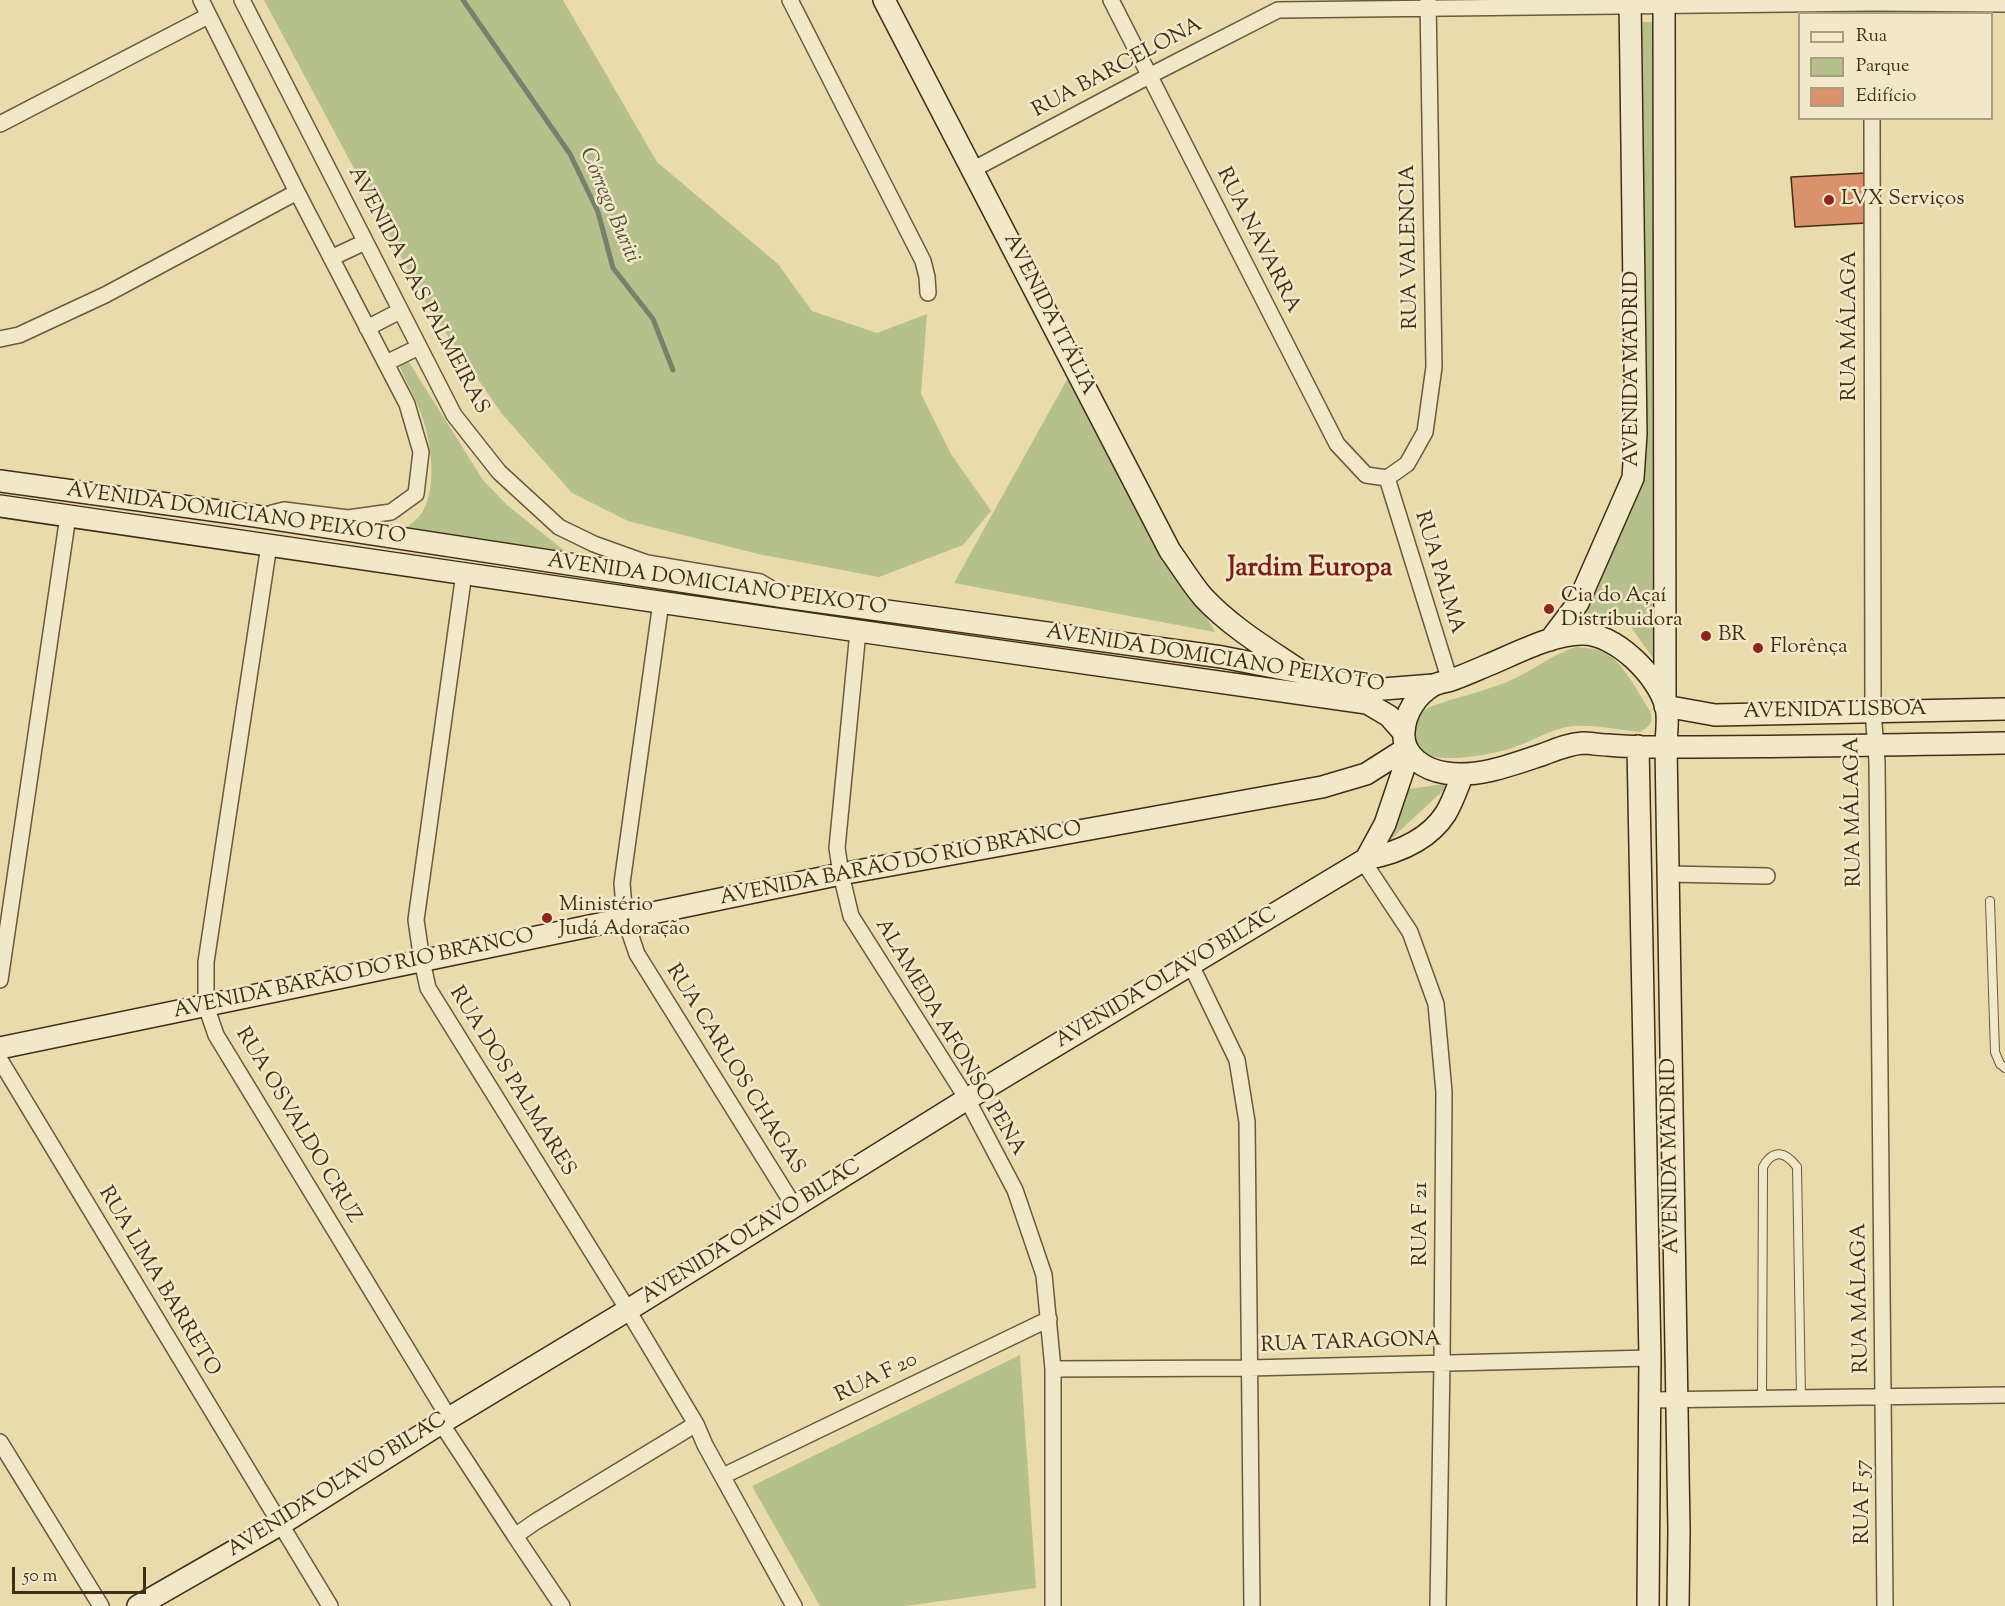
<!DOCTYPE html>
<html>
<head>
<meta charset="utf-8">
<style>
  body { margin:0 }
  #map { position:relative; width:2005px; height:1606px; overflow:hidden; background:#eadbad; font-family:"Sorts Mill Goudy",serif }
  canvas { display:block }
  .legend { position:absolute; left:1798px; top:12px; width:195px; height:108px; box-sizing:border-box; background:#f1e8ca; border:2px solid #ab9d82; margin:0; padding:8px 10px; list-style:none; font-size:18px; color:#422d15 }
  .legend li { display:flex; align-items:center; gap:12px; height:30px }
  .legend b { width:30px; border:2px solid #ab9d82 }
  .scale { position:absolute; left:12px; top:1567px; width:134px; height:27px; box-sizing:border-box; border:3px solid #422d15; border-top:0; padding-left:8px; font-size:18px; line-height:21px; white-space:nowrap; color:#422d15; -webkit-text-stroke:4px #f1e8ca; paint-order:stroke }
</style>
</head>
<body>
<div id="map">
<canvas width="2005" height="1606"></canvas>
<ul class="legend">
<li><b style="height:8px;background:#f1e8ca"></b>Rua</li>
<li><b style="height:16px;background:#b6c08a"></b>Parque</li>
<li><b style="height:16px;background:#da926d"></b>Edifício</li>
</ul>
<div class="scale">50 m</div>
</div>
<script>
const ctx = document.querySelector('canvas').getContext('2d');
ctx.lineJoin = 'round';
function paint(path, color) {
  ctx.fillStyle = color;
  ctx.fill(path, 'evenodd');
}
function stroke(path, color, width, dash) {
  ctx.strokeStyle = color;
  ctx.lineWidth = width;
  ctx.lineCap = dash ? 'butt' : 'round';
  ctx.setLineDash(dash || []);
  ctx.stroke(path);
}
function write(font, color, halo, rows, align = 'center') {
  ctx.font = font + ' "Sorts Mill Goudy",serif';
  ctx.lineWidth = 5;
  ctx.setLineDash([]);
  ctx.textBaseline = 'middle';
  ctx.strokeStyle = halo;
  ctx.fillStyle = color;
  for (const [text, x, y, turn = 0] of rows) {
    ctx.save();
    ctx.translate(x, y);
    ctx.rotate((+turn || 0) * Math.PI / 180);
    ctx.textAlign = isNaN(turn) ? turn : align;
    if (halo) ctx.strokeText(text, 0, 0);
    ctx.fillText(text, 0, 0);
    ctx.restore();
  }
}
const green = new Path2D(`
  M 264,0 L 563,0 L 657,162 L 778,264 L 812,311 L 877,333 L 927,314 L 921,394 L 951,454 L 991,511 L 963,545 L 879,577 L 758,554 L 628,521 L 572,493 L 502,414 L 429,309 Z
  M 1639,22 L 1653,22 L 1660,668 L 1631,627 L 1578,617 L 1639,491 L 1641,472 Z
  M 407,359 L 483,480 L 507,505 L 571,556 L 397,534 C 406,527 419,520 424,509 C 438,481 430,435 419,408 C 413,393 405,380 399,365 Z
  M 1069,376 L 1215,632 L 954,583 Z
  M 1576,647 C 1586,648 1595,648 1604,652 C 1621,659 1640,695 1650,711 C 1654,722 1650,726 1640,732 C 1619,730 1597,725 1576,726 C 1553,727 1534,741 1512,748 C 1496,754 1452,761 1435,757 C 1430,756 1424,752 1420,748 C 1414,741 1411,731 1414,723 C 1418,712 1428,707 1438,704 C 1461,696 1485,691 1507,682 C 1531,672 1552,654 1576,647 Z
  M 1451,783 L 1389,841 L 1409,789 Z
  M 1020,1355 L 1036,1588 L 905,1606 L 820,1606 L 752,1486 Z`);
const stream = new Path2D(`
  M 463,0 L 570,154 L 598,212 L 613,268 L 653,319 L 673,370`);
const building = new Path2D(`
  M 1866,173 L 1866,223 L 1795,227 L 1791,177 Z`);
const lane = new Path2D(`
  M 1990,901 L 1995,1052 L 2000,1064 L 2005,1068
  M 1762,1399 L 1763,1167 C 1773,1149 1785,1151 1797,1167 L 1801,1398`);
const street = new Path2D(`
  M 201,0 L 297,192 L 407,404 L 421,452 L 416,494 L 391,512 L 348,518 L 284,510 L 272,513
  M 242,0 L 454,415 L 499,472 L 559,527 L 594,544 L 647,563 L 760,582 L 777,592
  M 790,0 L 923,261 L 927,277 L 928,293
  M 1111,0 L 1337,444 L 1366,475 L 1387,478
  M 1872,118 L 1873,711 L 1877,762 L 1885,1606
  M 0,124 L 208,16
  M 972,170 L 1149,76 L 1278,10 L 1872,3 L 2005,4
  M 331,258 L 365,242
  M 367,328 L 400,311
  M 0,339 L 19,335 L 105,295 L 297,192
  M 386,363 L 419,347
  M 1387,478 L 1407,464 L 1425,432 L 1434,367 L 1428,0
  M 1387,478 L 1450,681
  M 269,545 L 206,962 L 206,1006 L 216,1035 L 449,1418
  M 464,573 L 416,920 L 422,961 L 428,988 L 620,1297 L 696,1424
  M 661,602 L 622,883 L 625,919 L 637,954 L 794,1206
  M 858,631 L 837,848 L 841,874 L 851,916 L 967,1099 L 1015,1190 L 1044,1275 L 1053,1369 L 1053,1606
  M 1363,861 L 1410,932 L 1436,1004 L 1444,1092 L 1442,1362 L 1438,1606
  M 1668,874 L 1767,876
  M 1191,965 L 1237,1060 L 1247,1122 L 1252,1606
  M 0,980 L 68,516
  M 0,1060 L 330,1606
  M 1053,1369 L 1249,1368 L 1650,1358
  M 1650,1400 L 2005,1395
  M 441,1423 L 515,1536
  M 0,1442 L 101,1606
  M 723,1476 L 1049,1319
  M 562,1606 L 515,1536 L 535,1522 L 696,1424 L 705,1445 L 794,1606`);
const secondary = new Path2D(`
  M 884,0 L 1170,551 C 1181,566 1191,583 1203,597 C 1230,626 1263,646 1296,668
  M 1664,0 L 1665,706 L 1715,715 L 2005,709
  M 0,481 L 255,516 L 785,597 L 1222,657 L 1304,673 L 1358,687 L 1383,689 L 1433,685
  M 0,506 L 858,631 L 1367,703 L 1389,716 L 1404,733
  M 1550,640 L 1578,603 L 1633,478 L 1636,434 L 1630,0
  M 1638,746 L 1650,1358 L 1648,1606
  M 1366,859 L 1385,824 L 1409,753
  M 0,1048 L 841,874 L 1322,787 L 1366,774 L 1407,748
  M 138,1606 L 281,1524 L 441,1423 L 628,1310 L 967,1099 L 1366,859 C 1397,853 1429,840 1446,813 C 1453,801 1458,786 1463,774
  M 1678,1606 L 1679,1530 L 1666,747 C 1666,734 1669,719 1666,707 C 1658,676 1616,634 1583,634 C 1554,633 1515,654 1488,665 C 1476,670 1463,676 1451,680 C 1445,682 1437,683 1432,686 C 1416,696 1405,713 1404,732 C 1402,756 1425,770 1446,773 C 1479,778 1514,764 1544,754 C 1557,749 1569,744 1583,743 C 1591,743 1599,745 1608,745 C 1628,747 1648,747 1668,747 C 1780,747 1893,745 2005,743`);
const markers = [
  [1829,200,6,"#8f2418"],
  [1549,609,6,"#8f2418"],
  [1706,636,6,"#8f2418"],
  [1758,648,6,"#8f2418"],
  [547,918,6,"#8f2418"]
];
const streetNames = [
  ["RUA BARCELONA",1118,69,-28],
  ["RUA NAVARRA",1257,241,63],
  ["RUA VALENCIA",1411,247,-91],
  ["AVENIDA DAS PALMEIRAS",417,291,62],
  ["AVENIDA ITÁLIA",1048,315,63],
  ["RUA MÁLAGA",1851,326,-90],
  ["AVENIDA MADRID",1633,369,-90],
  ["AVENIDA DOMICIANO PEIXOTO",236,515,8],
  ["RUA PALMA",1438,573,73],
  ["AVENIDA DOMICIANO PEIXOTO",717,586,8],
  ["AVENIDA DOMICIANO PEIXOTO",1215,660,9],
  ["AVENIDA LISBOA",1835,712,-1],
  ["RUA MÁLAGA",1855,812,-91],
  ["AVENIDA BARÃO DO RIO BRANCO",901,865,-11],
  ["AVENIDA BARÃO DO RIO BRANCO",354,975,-12],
  ["AVENIDA OLAVO BILAC",1167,979,-31],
  ["ALAMEDA AFONSO PENA",949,1038,59],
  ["RUA CARLOS CHAGAS",734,1070,58],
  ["RUA DOS PALMARES",511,1082,58],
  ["RUA OSVALDO CRUZ",297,1126,59],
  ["AVENIDA MADRID",1672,1156,-91],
  ["RUA F 21",1422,1224,-90],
  ["AVENIDA OLAVO BILAC",752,1233,-32],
  ["RUA LIMA BARRETO",158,1282,59],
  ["RUA MÁLAGA",1862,1298,-91],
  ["RUA TARAGONA",1351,1344,-2],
  ["RUA F 20",877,1379,-26],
  ["AVENIDA OLAVO BILAC",338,1486,-32],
  ["RUA F 57",1864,1502,-90]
];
const poiNames = [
  ["LVX Serviços",1841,200],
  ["Cia do Açaí",1561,597],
  ["Distribuidora",1561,621],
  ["BR",1718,636],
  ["Florênça",1770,648],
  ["Ministério",559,906],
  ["Judá Adoração",559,930]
];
const waterNames = [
  ["Córrego Buriti",608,206,67]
];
const districtNames = [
  ["Jardim Europa",1310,570]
];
paint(green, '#b6c08a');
stroke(stream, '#76826d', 5);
paint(building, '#da926d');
stroke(building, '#422d15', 1.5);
stroke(lane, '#6c583b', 10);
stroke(street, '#6c583b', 18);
stroke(secondary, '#422d15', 24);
stroke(lane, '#f1e8ca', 8);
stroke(street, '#f1e8ca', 15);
stroke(secondary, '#f1e8ca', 21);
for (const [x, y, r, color] of markers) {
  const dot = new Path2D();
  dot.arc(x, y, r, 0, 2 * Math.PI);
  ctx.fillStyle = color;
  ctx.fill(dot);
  stroke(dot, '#f1e8ca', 2);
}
write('21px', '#422d15', '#f1e8ca', streetNames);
write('21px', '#422d15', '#f1e8ca', poiNames, 'left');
write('italic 22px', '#58503a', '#f1e8ca', waterNames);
write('bold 27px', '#7a1f14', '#f1e8ca', districtNames);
</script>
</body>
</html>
